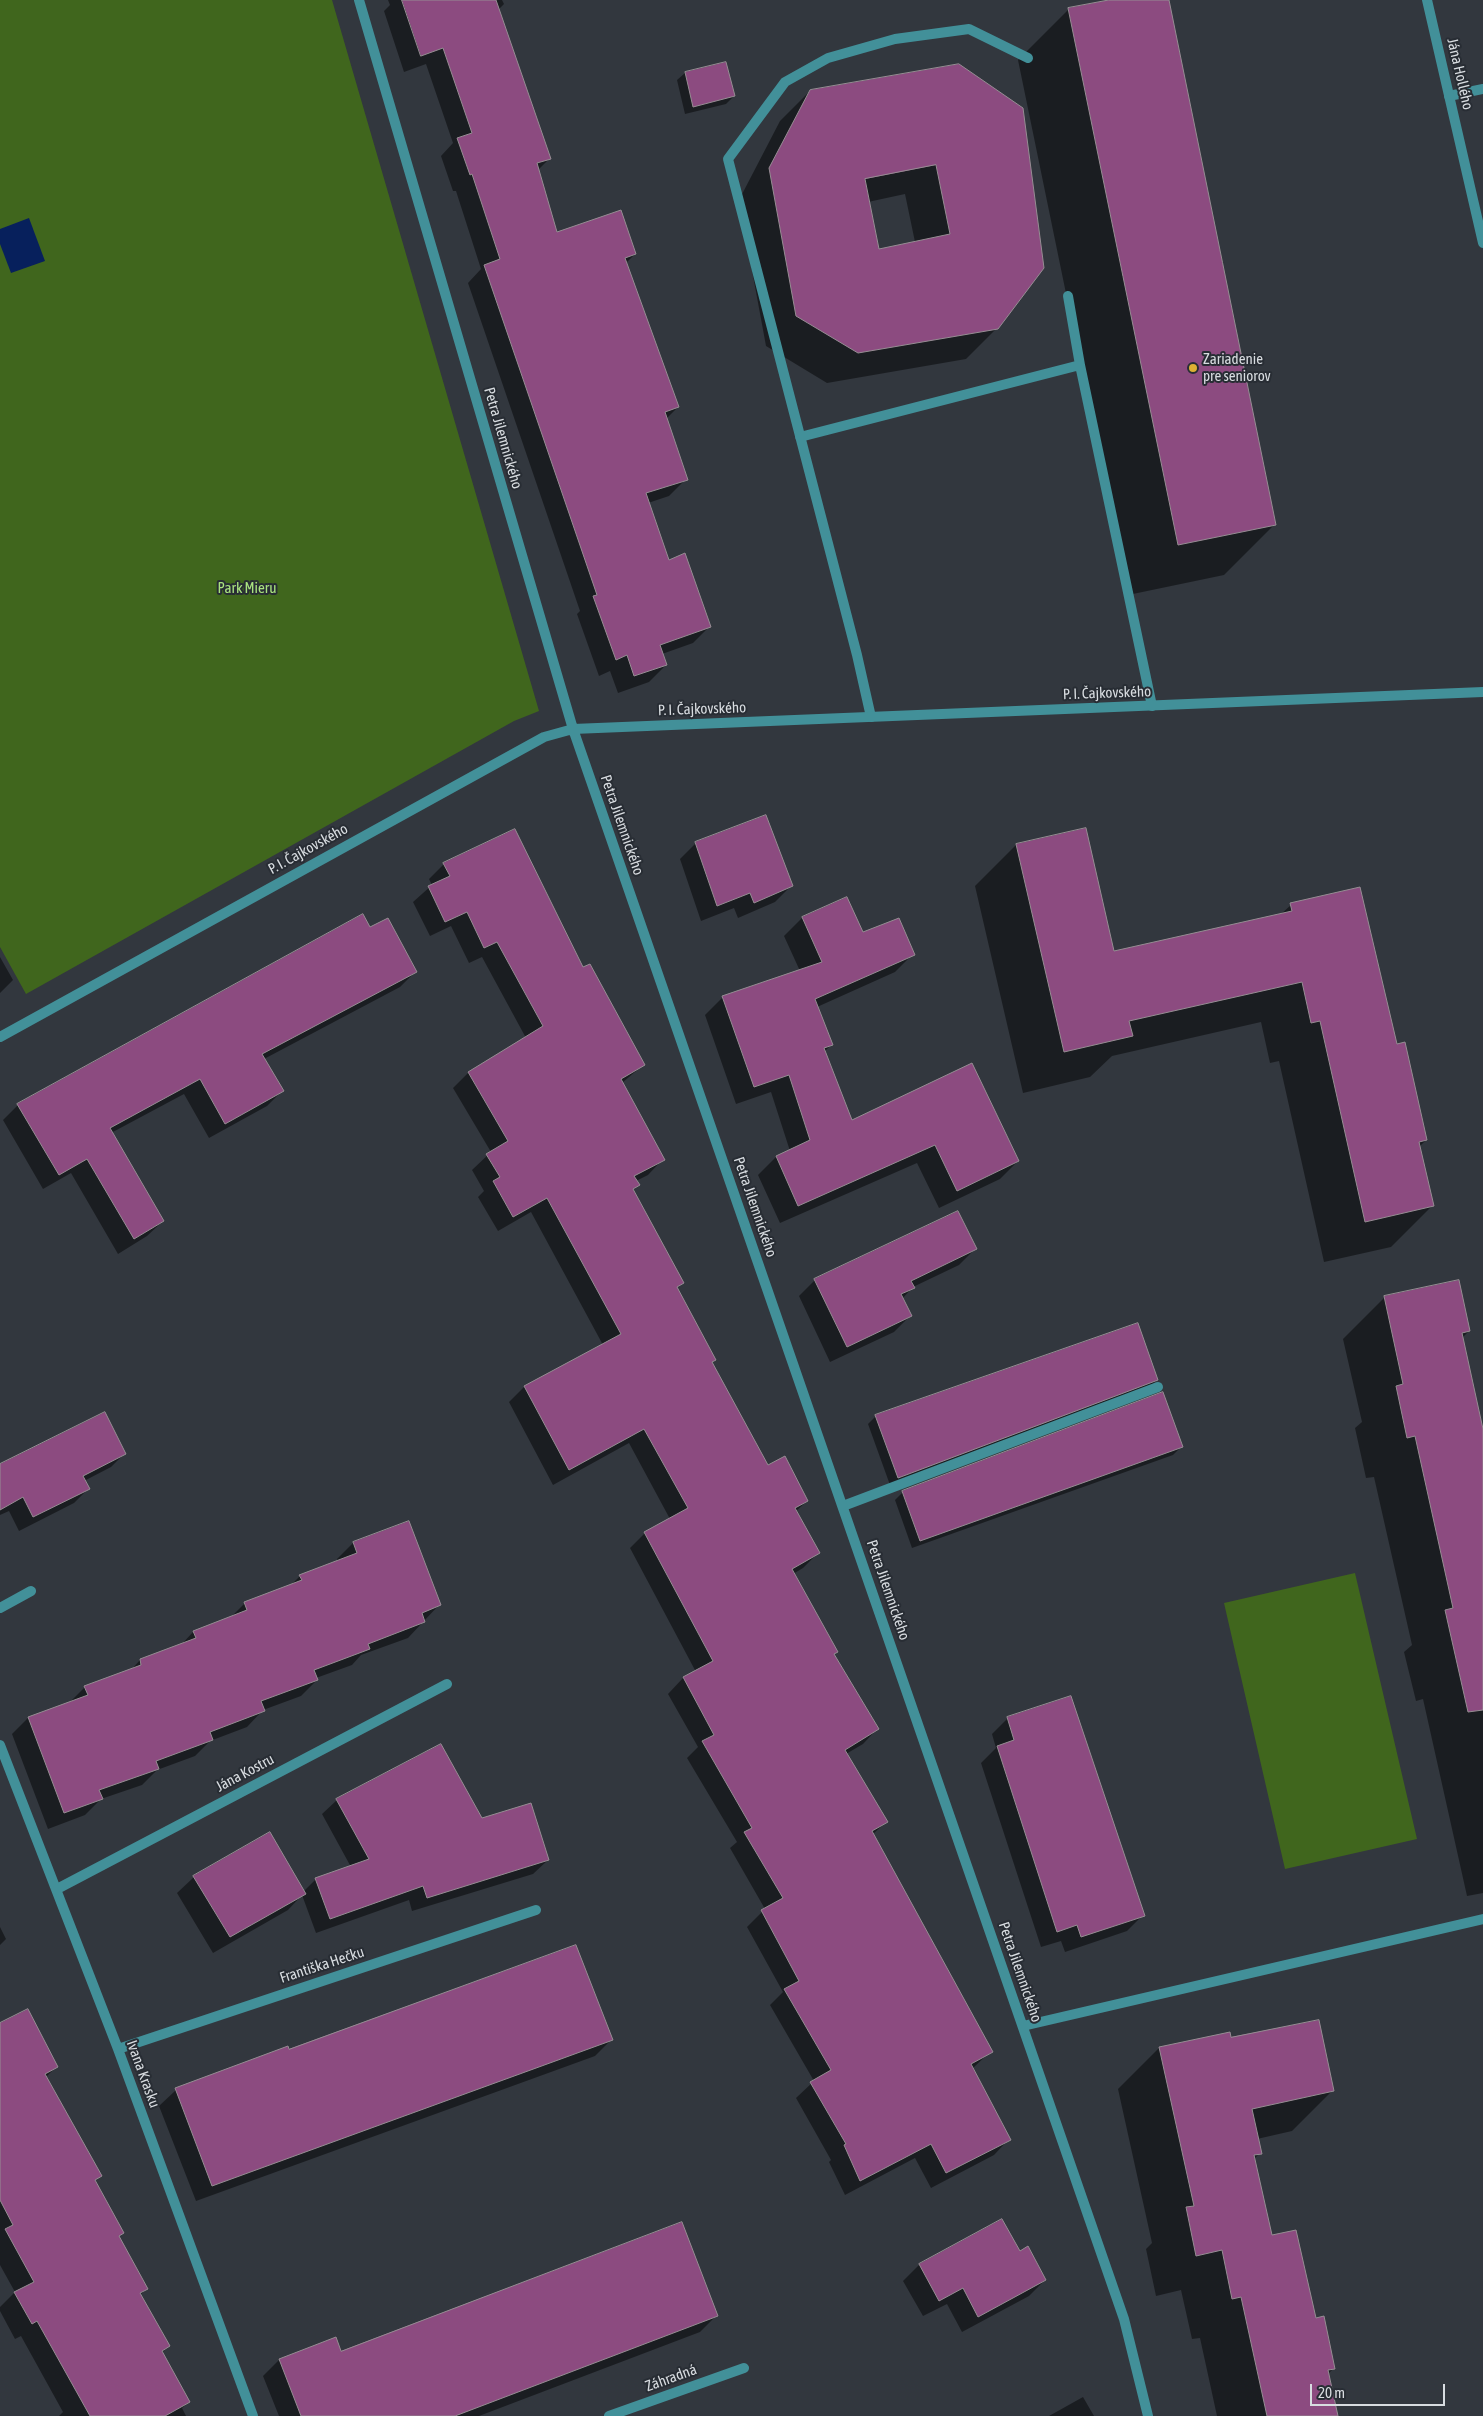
<!DOCTYPE html>
<html>
<head>
<meta charset="utf-8">
<style>
  body { margin:0 }
  #map { position:relative; width:1483px; height:2416px; overflow:hidden; background:#32373e; font-family:"Asap Condensed",sans-serif }
  canvas { display:block }
  .scale { position:absolute; left:1310px; top:2384px; width:135px; height:22px; box-sizing:border-box; border:2px solid #d8dce0; border-top:0; padding-left:6px; font-size:15px; line-height:18px; white-space:nowrap; color:#d8dce0; -webkit-text-stroke:4px #282d34; paint-order:stroke }
</style>
</head>
<body>
<div id="map">
<canvas width="1483" height="2416"></canvas>
<div class="scale">20 m</div>
</div>
<script>
const ctx = document.querySelector('canvas').getContext('2d');
ctx.lineJoin = 'round';
function paint(path, color) {
  ctx.fillStyle = color;
  ctx.fill(path, 'evenodd');
}
function stroke(path, color, width, dash) {
  ctx.strokeStyle = color;
  ctx.lineWidth = width;
  ctx.lineCap = dash ? 'butt' : 'round';
  ctx.setLineDash(dash || []);
  ctx.stroke(path);
}
function write(font, color, halo, rows, align = 'center') {
  ctx.font = font + ' "Asap Condensed",sans-serif';
  ctx.lineWidth = 4;
  ctx.setLineDash([]);
  ctx.textBaseline = 'middle';
  ctx.strokeStyle = halo;
  ctx.fillStyle = color;
  for (const [text, x, y, turn = 0] of rows) {
    ctx.save();
    ctx.translate(x, y);
    ctx.rotate((+turn || 0) * Math.PI / 180);
    ctx.textAlign = isNaN(turn) ? turn : align;
    if (halo) ctx.strokeText(text, 0, 0);
    ctx.fillText(text, 0, 0);
    ctx.restore();
  }
}
const green = new Path2D(`
  M 0,0 L 332,0 L 539,711 L 514,721 L 26,994 L 0,947 Z
  M 1355,1573 L 1417,1839 L 1285,1869 L 1224,1603 Z`);
const water = new Path2D(`
  M 29,218 L 45,261 L 11,273 L 0,244 L 0,229 Z`);
const shadow = new Path2D(`
  M 388,0 L 502,0 L 504,4 L 498,10 L 550,158 L 538,170 L 556,234 L 635,254 L 626,263 L 678,407 L 666,419 L 686,479 L 669,496 L 648,503 L 669,562 L 709,627 L 693,643 L 662,654 L 666,665 L 649,682 L 618,693 L 610,671 L 599,676 L 577,614 L 580,611 L 468,283 L 481,269 L 456,191 L 453,191 L 441,156 L 453,143 L 426,64 L 404,72 L 384,11 L 390,5 Z
  M 1115,0 L 1168,0 L 1275,524 L 1224,575 L 1128,595 L 1018,60 L 1068,10 Z
  M 685,73 L 734,96 L 726,104 L 685,114 L 677,80 Z
  M 810,91 L 1021,109 L 997,328 L 966,359 L 827,383 L 766,346 L 739,200 L 780,121 ZM 905,194 L 915,242 L 878,250 L 868,202 Z
  M 696,843 L 791,886 L 775,902 L 738,918 L 734,908 L 701,921 L 680,859 Z
  M 1016,845 L 1113,952 L 1281,914 L 1291,905 L 1396,1045 L 1426,1140 L 1419,1147 L 1432,1206 L 1391,1247 L 1324,1262 L 1279,1061 L 1270,1063 L 1261,1022 L 1112,1056 L 1090,1077 L 1023,1093 L 975,886 Z
  M 444,864 L 582,969 L 643,1065 L 622,1083 L 663,1159 L 648,1175 L 636,1181 L 638,1185 L 632,1191 L 683,1283 L 676,1289 L 711,1363 L 768,1467 L 807,1501 L 795,1512 L 818,1553 L 803,1568 L 793,1574 L 833,1655 L 878,1728 L 863,1744 L 846,1754 L 886,1822 L 872,1835 L 991,2051 L 972,2069 L 1009,2139 L 994,2155 L 931,2188 L 915,2158 L 845,2195 L 829,2162 L 831,2160 L 796,2098 L 814,2081 L 770,2005 L 783,1992 L 747,1927 L 765,1909 L 730,1848 L 737,1842 L 687,1758 L 698,1747 L 668,1694 L 683,1678 L 696,1672 L 630,1548 L 645,1533 L 670,1519 L 629,1443 L 553,1485 L 509,1402 L 524,1387 L 603,1345 L 531,1212 L 498,1231 L 478,1197 L 484,1191 L 472,1170 L 491,1152 L 453,1088 L 468,1073 L 526,1038 L 482,957 L 469,963 L 451,926 L 430,936 L 413,902 L 432,885 L 429,879 Z
  M 846,898 L 862,934 L 913,954 L 895,972 L 817,1007 L 832,1044 L 824,1052 L 851,1122 L 1018,1161 L 1000,1179 L 939,1208 L 917,1163 L 780,1223 L 758,1175 L 776,1157 L 790,1151 L 771,1092 L 736,1104 L 705,1015 L 723,997 L 800,971 L 784,936 L 802,918 Z
  M 370,929 L 415,972 L 400,987 L 264,1059 L 282,1091 L 267,1106 L 209,1138 L 184,1094 L 111,1133 L 163,1221 L 147,1236 L 118,1254 L 71,1173 L 43,1189 L 3,1120 L 18,1105 Z
  M 0,957 L 13,980 L 0,993 Z
  M 975,1249 L 959,1265 L 913,1287 L 902,1299 L 910,1316 L 894,1332 L 830,1362 L 799,1296 L 815,1280 Z
  M 1384,1298 L 1469,1331 L 1462,1338 L 1483,1435 L 1483,1893 L 1467,1896 L 1423,1699 L 1416,1701 L 1404,1652 L 1412,1645 L 1374,1477 L 1366,1478 L 1355,1428 L 1362,1422 L 1343,1339 Z
  M 1157,1380 L 1149,1388 L 890,1485 L 868,1424 L 876,1416 Z
  M 1181,1447 L 1173,1455 L 912,1548 L 895,1500 L 903,1492 Z
  M 125,1453 L 111,1467 L 84,1481 L 88,1489 L 74,1503 L 19,1531 L 9,1511 L 0,1515 L 0,1465 Z
  M 409,1523 L 439,1605 L 408,1638 L 361,1655 L 352,1665 L 316,1678 L 317,1680 L 301,1696 L 263,1710 L 247,1727 L 210,1741 L 195,1756 L 157,1770 L 142,1785 L 101,1799 L 85,1815 L 48,1829 L 12,1734 L 28,1718 L 69,1703 L 85,1687 L 131,1670 L 140,1660 L 180,1646 L 193,1632 L 231,1617 L 245,1603 L 290,1586 L 300,1576 L 338,1562 L 337,1559 L 353,1543 Z
  M 1008,1718 L 1143,1915 L 1127,1931 L 1065,1952 L 1061,1941 L 1041,1947 L 981,1763 L 996,1748 L 992,1734 Z
  M 337,1800 L 482,1820 L 548,1860 L 533,1874 L 412,1911 L 409,1900 L 316,1933 L 302,1895 L 288,1910 L 213,1953 L 177,1893 L 194,1877 L 269,1833 L 303,1892 L 316,1879 L 351,1867 L 322,1814 Z
  M 0,1927 L 6,1939 L 0,1945 Z
  M 0,2025 L 56,2067 L 46,2077 L 100,2175 L 94,2182 L 123,2233 L 118,2237 L 146,2289 L 140,2295 L 168,2346 L 162,2353 L 189,2402 L 182,2408 L 186,2416 L 59,2416 L 63,2412 L 21,2336 L 15,2339 L 0,2311 L 0,2307 L 15,2292 L 0,2265 Z
  M 1230,2039 L 1333,2090 L 1292,2131 L 1257,2139 L 1260,2153 L 1253,2160 L 1271,2237 L 1315,2320 L 1334,2368 L 1328,2374 L 1337,2416 L 1217,2416 L 1200,2338 L 1192,2339 L 1181,2290 L 1156,2296 L 1146,2249 L 1152,2243 L 1118,2089 L 1159,2048 Z
  M 611,2040 L 595,2056 L 196,2201 L 159,2106 L 176,2090 L 287,2047 L 289,2051 Z
  M 1002,2220 L 1019,2253 L 1045,2280 L 1029,2296 L 962,2332 L 947,2304 L 923,2316 L 903,2281 L 919,2265 Z
  M 716,2316 L 700,2332 L 479,2416 L 279,2416 L 263,2376 L 279,2360 L 335,2339 L 340,2352 Z
  M 1083,2397 L 1094,2416 L 1049,2416 Z`);
const building = new Path2D(`
  M 402,0 L 496,0 L 551,159 L 537,163 L 557,232 L 621,210 L 636,254 L 625,258 L 679,407 L 665,412 L 688,480 L 646,493 L 669,560 L 685,553 L 711,627 L 660,645 L 667,665 L 634,676 L 627,655 L 616,660 L 593,596 L 597,595 L 484,265 L 500,259 L 472,174 L 470,175 L 457,138 L 472,133 L 443,48 L 421,56 Z
  M 1109,0 L 1169,0 L 1276,525 L 1178,545 L 1068,8 Z
  M 726,62 L 735,96 L 693,107 L 685,72 Z
  M 959,64 L 1023,108 L 1044,268 L 998,329 L 858,353 L 796,316 L 769,168 L 810,90 ZM 936,165 L 950,234 L 879,249 L 865,179 Z
  M 766,815 L 793,886 L 754,903 L 750,893 L 717,906 L 695,842 Z
  M 1086,828 L 1114,951 L 1292,911 L 1290,903 L 1360,887 L 1397,1044 L 1405,1042 L 1427,1140 L 1419,1142 L 1434,1206 L 1365,1222 L 1320,1021 L 1311,1023 L 1302,982 L 1129,1021 L 1133,1036 L 1064,1052 L 1016,844 Z
  M 515,829 L 583,967 L 590,964 L 645,1065 L 621,1079 L 665,1160 L 634,1176 L 640,1185 L 633,1189 L 684,1283 L 677,1287 L 716,1360 L 712,1362 L 768,1465 L 785,1456 L 808,1501 L 795,1508 L 820,1553 L 792,1569 L 838,1652 L 834,1654 L 879,1729 L 845,1750 L 888,1822 L 872,1831 L 993,2052 L 971,2064 L 1011,2140 L 946,2173 L 931,2144 L 860,2181 L 844,2145 L 846,2144 L 810,2082 L 831,2070 L 784,1989 L 799,1981 L 761,1910 L 783,1898 L 744,1832 L 752,1828 L 702,1741 L 714,1735 L 683,1677 L 713,1661 L 644,1532 L 688,1508 L 644,1429 L 569,1470 L 524,1386 L 621,1334 L 547,1198 L 513,1217 L 493,1181 L 500,1177 L 486,1154 L 508,1141 L 468,1072 L 543,1026 L 497,942 L 484,948 L 467,912 L 445,922 L 428,886 L 450,876 L 443,863 Z
  M 847,897 L 863,932 L 899,918 L 915,955 L 815,999 L 833,1045 L 824,1048 L 852,1120 L 972,1063 L 1019,1161 L 957,1191 L 935,1145 L 798,1206 L 776,1156 L 810,1140 L 789,1075 L 754,1087 L 722,996 L 822,962 L 802,917 Z
  M 363,914 L 370,927 L 388,918 L 417,972 L 262,1054 L 284,1091 L 225,1124 L 200,1079 L 110,1128 L 164,1221 L 134,1239 L 87,1159 L 59,1175 L 17,1104 Z
  M 958,1211 L 977,1249 L 911,1281 L 915,1288 L 901,1294 L 912,1316 L 847,1347 L 814,1279 Z
  M 1459,1280 L 1470,1331 L 1462,1333 L 1483,1429 L 1483,1710 L 1468,1712 L 1445,1610 L 1453,1608 L 1415,1436 L 1407,1438 L 1396,1386 L 1403,1384 L 1384,1296 Z
  M 1138,1323 L 1158,1380 L 898,1478 L 875,1415 Z
  M 1163,1392 L 1183,1447 L 920,1541 L 902,1491 Z
  M 105,1412 L 126,1454 L 83,1476 L 90,1489 L 33,1517 L 23,1497 L 0,1510 L 0,1464 Z
  M 409,1521 L 441,1605 L 422,1613 L 425,1622 L 368,1644 L 370,1649 L 314,1670 L 318,1680 L 261,1701 L 265,1711 L 210,1732 L 213,1740 L 156,1761 L 159,1769 L 99,1790 L 103,1799 L 64,1813 L 28,1717 L 88,1695 L 84,1686 L 141,1665 L 140,1659 L 196,1638 L 193,1631 L 247,1610 L 244,1602 L 302,1580 L 299,1575 L 357,1553 L 353,1542 Z
  M 1071,1696 L 1145,1916 L 1081,1937 L 1077,1925 L 1057,1932 L 997,1746 L 1014,1740 L 1007,1717 Z
  M 441,1744 L 482,1818 L 531,1803 L 549,1860 L 427,1898 L 423,1886 L 330,1919 L 315,1878 L 369,1859 L 336,1799 Z
  M 270,1832 L 306,1894 L 230,1937 L 193,1876 Z
  M 576,1945 L 613,2040 L 212,2186 L 175,2088 L 288,2046 L 289,2049 Z
  M 28,2009 L 58,2067 L 45,2074 L 102,2176 L 95,2180 L 124,2233 L 119,2236 L 148,2289 L 140,2293 L 170,2346 L 162,2351 L 190,2402 L 165,2416 L 90,2416 L 37,2321 L 32,2324 L 14,2292 L 34,2282 L 5,2229 L 13,2225 L 0,2200 L 0,2023 Z
  M 1319,2020 L 1334,2091 L 1252,2109 L 1262,2154 L 1254,2155 L 1272,2235 L 1296,2230 L 1316,2318 L 1324,2316 L 1335,2369 L 1328,2370 L 1338,2416 L 1267,2416 L 1241,2297 L 1232,2299 L 1222,2250 L 1196,2256 L 1186,2207 L 1194,2206 L 1159,2047 L 1230,2032 L 1231,2037 Z
  M 1002,2219 L 1020,2251 L 1028,2246 L 1046,2280 L 978,2317 L 963,2288 L 939,2301 L 919,2264 Z
  M 682,2222 L 718,2316 L 455,2416 L 301,2416 L 279,2359 L 336,2337 L 341,2351 Z`);
const service = new Path2D(`
  M 1068,296 L 1080,365 L 1152,706
  M 800,437 L 1080,365
  M 871,717 L 857,655 L 728,159 L 785,82 L 828,58 L 895,39 L 969,29 L 1028,58
  M 843,1506 L 1158,1387`);
const minor = new Path2D(`
  M 359,0 L 573,729 L 1124,2319 L 1148,2416
  M 1449,96 L 1483,89
  M 0,1037 L 544,737 L 573,729 L 1483,692
  M 0,1608 L 31,1591
  M 0,1745 L 118,2049 L 253,2416
  M 57,1889 L 447,1684
  M 1023,2026 L 1483,1919
  M 118,2049 L 536,1910
  M 609,2416 L 744,2368`);
const tertiary = new Path2D(`
  M 1427,0 L 1483,243`);
const markers = [
  [1193,368,5,"#deb133"]
];
const streetNames = [
  ["Jána Hollého",1460,74,77],
  ["Petra Jilemnického",503,438,74],
  ["P. I. Čajkovského",1107,693,-2],
  ["P. I. Čajkovského",702,709,-2],
  ["Petra Jilemnického",622,825,71],
  ["P. I. Čajkovského",308,849,-29],
  ["Petra Jilemnického",755,1207,71],
  ["Petra Jilemnického",888,1590,71],
  ["Jána Kostru",245,1773,-28],
  ["Františka Hečku",322,1965,-18],
  ["Petra Jilemnického",1020,1972,71],
  ["Ivana Krasku",143,2074,70],
  ["Záhradná",671,2378,-20]
];
const poiNames = [
  ["Zariadenie",1203,359],
  ["pre seniorov",1203,376]
];
const parkNames = [
  ["Park Mieru",247,588]
];
paint(green, '#40661d');
paint(water, '#07205c');
paint(shadow, '#0007');
paint(building, '#8c4b80');
stroke(building, '#968d93', 1);
stroke(service, '#429099', 10);
stroke(minor, '#429099', 10);
stroke(tertiary, '#429099', 10);
for (const [x, y, r, color] of markers) {
  const dot = new Path2D();
  dot.arc(x, y, r, 0, 2 * Math.PI);
  ctx.fillStyle = color;
  ctx.fill(dot);
  stroke(dot, '#282d34', 2);
}
write('15px', '#d8dce0', '#282d34', streetNames);
write('15px', '#d8dce0', '#282d34', poiNames, 'left');
write('15px', '#a9e27f', '#282d34', parkNames);
</script>
</body>
</html>
